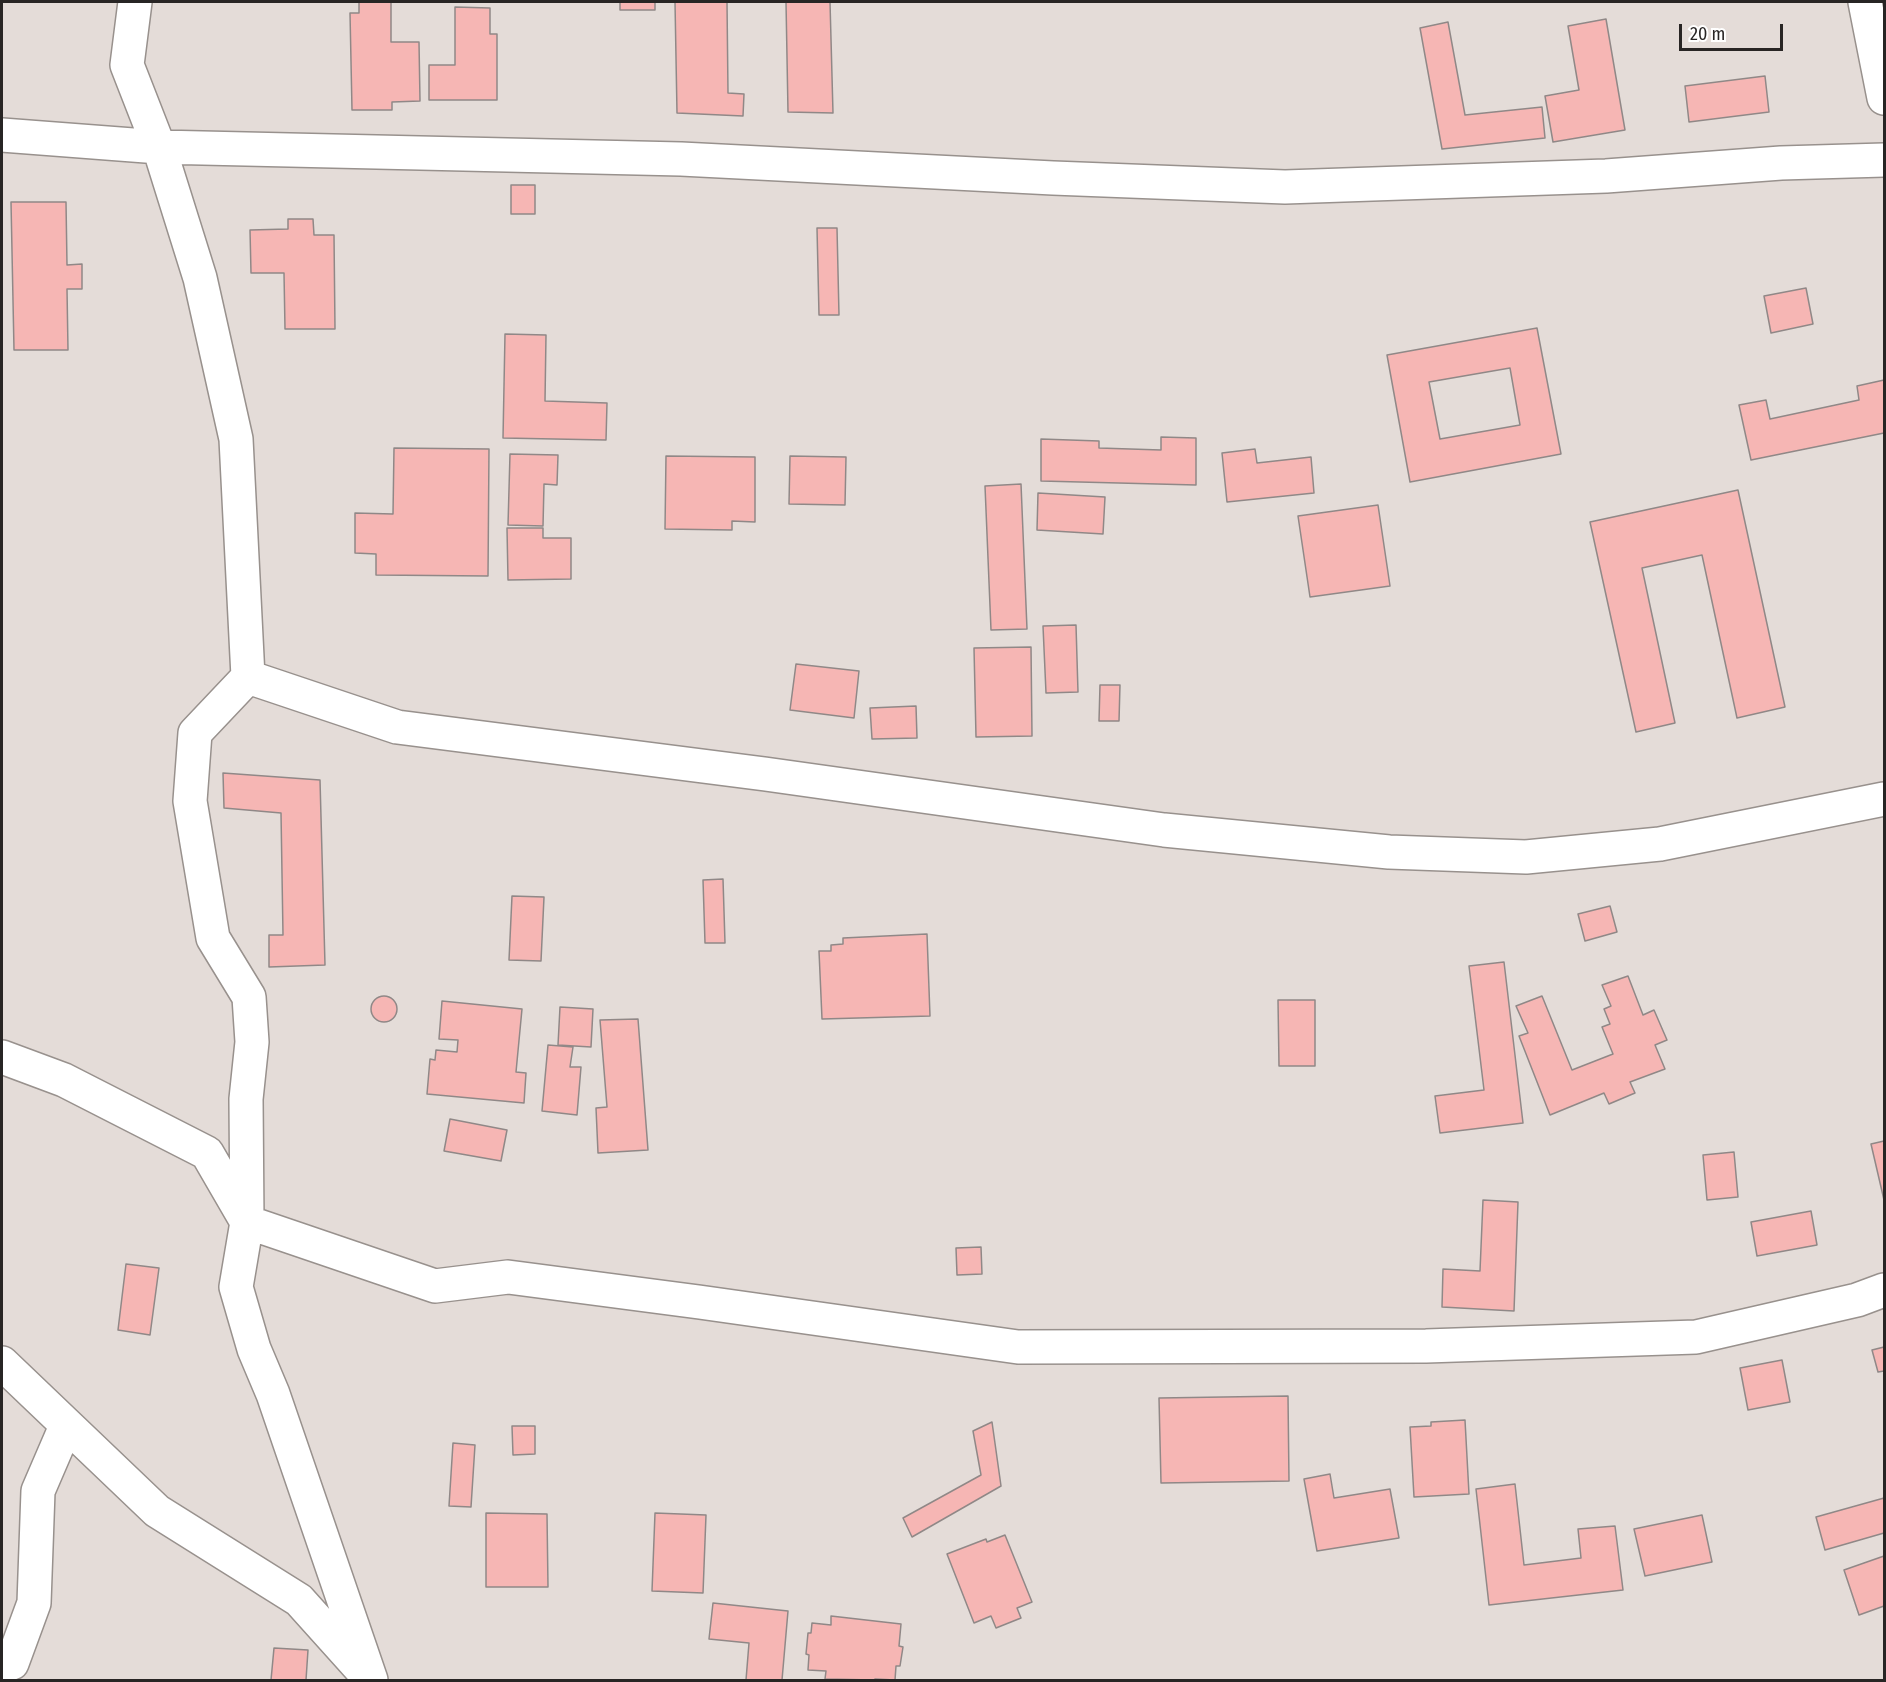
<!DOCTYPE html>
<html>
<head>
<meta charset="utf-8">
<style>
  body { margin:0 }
  #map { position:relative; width:1886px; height:1682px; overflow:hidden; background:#e4dcd8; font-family:"Fira Sans Condensed",sans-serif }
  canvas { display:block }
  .frame { position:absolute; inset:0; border:3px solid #282524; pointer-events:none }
  .scale { position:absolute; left:1679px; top:24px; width:104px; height:27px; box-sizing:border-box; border:3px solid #282524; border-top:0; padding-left:8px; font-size:18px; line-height:21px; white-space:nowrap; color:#282524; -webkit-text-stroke:4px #fff; paint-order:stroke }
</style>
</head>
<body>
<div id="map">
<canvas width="1886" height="1682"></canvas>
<div class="frame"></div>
<div class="scale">20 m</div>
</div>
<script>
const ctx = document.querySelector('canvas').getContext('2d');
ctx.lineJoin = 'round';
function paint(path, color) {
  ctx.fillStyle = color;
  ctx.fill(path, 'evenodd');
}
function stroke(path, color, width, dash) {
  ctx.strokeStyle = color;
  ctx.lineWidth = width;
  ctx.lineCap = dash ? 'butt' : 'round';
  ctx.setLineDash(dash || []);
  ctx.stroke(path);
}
const building = new Path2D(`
  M 359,2 L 391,2 L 391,42 L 419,42 L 420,101 L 392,102 L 392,110 L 352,110 L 350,13 L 359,13 Z
  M 620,2 L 655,2 L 655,10 L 620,10 Z
  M 675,2 L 727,2 L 728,93 L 744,94 L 743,116 L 677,113 Z
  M 786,2 L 830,2 L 833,113 L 788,112 Z
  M 455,7 L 490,8 L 490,34 L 497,34 L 497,100 L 429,100 L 429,65 L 455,65 Z
  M 1606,19 L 1625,130 L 1553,142 L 1545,96 L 1579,90 L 1568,26 Z
  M 1448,22 L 1465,115 L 1542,107 L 1545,138 L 1442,149 L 1420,28 Z
  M 1765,76 L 1769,112 L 1689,122 L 1685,86 Z
  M 511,185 L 535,185 L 535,214 L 511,214 Z
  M 11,202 L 66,202 L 67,265 L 82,264 L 82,289 L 67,289 L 68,350 L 14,350 Z
  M 288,219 L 313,219 L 314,235 L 334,235 L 335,329 L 285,329 L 284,273 L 251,273 L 250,230 L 288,229 Z
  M 817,228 L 837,228 L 839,315 L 819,315 Z
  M 1806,288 L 1813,324 L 1771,333 L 1764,296 Z
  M 1537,328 L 1561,454 L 1410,482 L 1387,355 ZM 1510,368 L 1520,425 L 1440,439 L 1429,382 Z
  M 505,334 L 546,335 L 545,401 L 607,403 L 606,440 L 503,438 Z
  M 1884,380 L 1884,433 L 1751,460 L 1739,405 L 1766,400 L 1770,419 L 1859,400 L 1857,386 Z
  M 1161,437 L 1196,438 L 1196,485 L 1041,481 L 1041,439 L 1099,441 L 1099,448 L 1161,450 Z
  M 394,448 L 489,449 L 488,576 L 376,575 L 376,554 L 355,553 L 355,513 L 393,514 Z
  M 1255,449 L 1257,463 L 1311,457 L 1314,493 L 1227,502 L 1222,453 Z
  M 510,454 L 558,455 L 557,485 L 544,484 L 543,526 L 508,525 Z
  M 666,456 L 755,457 L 755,522 L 732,521 L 732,530 L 665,529 Z
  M 790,456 L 846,457 L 845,505 L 789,504 Z
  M 1021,484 L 1027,629 L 991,630 L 985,486 Z
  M 1738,490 L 1785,707 L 1737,718 L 1702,555 L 1642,568 L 1675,723 L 1636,732 L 1590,522 Z
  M 1038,493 L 1105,497 L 1103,534 L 1037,530 Z
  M 1378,505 L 1390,586 L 1310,597 L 1298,516 Z
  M 507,528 L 543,528 L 543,538 L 571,538 L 571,579 L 508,580 Z
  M 1076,625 L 1078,692 L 1046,693 L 1043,626 Z
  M 1031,647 L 1032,736 L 976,737 L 974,648 Z
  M 796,664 L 859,671 L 854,718 L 790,710 Z
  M 1100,685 L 1120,685 L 1119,721 L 1099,721 Z
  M 916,706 L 917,738 L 872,739 L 870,708 Z
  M 223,773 L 320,780 L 325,965 L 269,967 L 269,935 L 283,935 L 281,813 L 224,808 Z
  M 723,879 L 725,943 L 705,943 L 703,880 Z
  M 512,896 L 544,897 L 541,961 L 509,960 Z
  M 1610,906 L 1617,932 L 1585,941 L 1578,914 Z
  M 927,934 L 930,1016 L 822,1019 L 819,951 L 831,951 L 831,945 L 843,944 L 843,938 Z
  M 1504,962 L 1523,1123 L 1440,1133 L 1435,1096 L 1484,1090 L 1469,966 Z
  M 1628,976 L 1643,1015 L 1654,1010 L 1667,1040 L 1655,1045 L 1665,1069 L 1630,1082 L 1635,1093 L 1609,1104 L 1604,1093 L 1550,1115 L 1519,1036 L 1528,1033 L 1516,1006 L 1542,996 L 1572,1070 L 1613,1054 L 1602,1027 L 1610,1024 L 1604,1009 L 1611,1006 L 1602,985 Z
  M371 1009a13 13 0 1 1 26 0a13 13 0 1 1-26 0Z
  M 1278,1000 L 1315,1000 L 1315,1066 L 1279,1066 Z
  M 442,1001 L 522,1009 L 516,1072 L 526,1073 L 524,1103 L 427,1094 L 430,1059 L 435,1060 L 436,1050 L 457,1052 L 458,1040 L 439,1039 Z
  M 560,1007 L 593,1009 L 591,1047 L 558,1045 Z
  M 638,1019 L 648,1150 L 598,1153 L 596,1108 L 607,1107 L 600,1020 Z
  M 548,1045 L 573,1047 L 570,1067 L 581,1067 L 577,1115 L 542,1111 Z
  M 450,1119 L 507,1130 L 501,1161 L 444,1151 Z
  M 1884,1141 L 1884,1200 L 1871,1144 Z
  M 1734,1152 L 1738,1197 L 1707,1200 L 1703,1155 Z
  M 1483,1200 L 1518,1202 L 1514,1311 L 1442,1307 L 1443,1269 L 1480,1271 Z
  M 1811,1211 L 1817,1245 L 1757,1256 L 1751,1222 Z
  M 981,1247 L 982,1274 L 957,1275 L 956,1248 Z
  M 126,1264 L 159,1268 L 150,1335 L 118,1330 Z
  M 1884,1347 L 1884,1371 L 1878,1372 L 1872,1350 Z
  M 1782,1360 L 1790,1402 L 1748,1410 L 1740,1368 Z
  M 1288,1396 L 1289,1481 L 1161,1483 L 1159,1398 Z
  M 1465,1420 L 1469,1494 L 1414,1497 L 1410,1427 L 1431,1426 L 1431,1422 Z
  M 992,1422 L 1001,1486 L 912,1537 L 903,1518 L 981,1475 L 973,1431 Z
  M 512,1426 L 535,1426 L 535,1454 L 513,1455 Z
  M 453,1443 L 475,1445 L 471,1507 L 449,1506 Z
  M 1330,1474 L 1334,1498 L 1390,1489 L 1399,1538 L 1317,1551 L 1304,1479 Z
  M 1515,1484 L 1524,1565 L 1581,1558 L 1578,1529 L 1615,1526 L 1623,1590 L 1489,1605 L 1476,1489 Z
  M 1884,1498 L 1884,1533 L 1825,1550 L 1816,1517 Z
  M 486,1513 L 547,1514 L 548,1587 L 486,1587 Z
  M 655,1513 L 706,1515 L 703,1593 L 652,1591 Z
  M 1702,1515 L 1712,1562 L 1645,1576 L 1634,1529 Z
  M 1005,1535 L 1032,1602 L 1017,1608 L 1021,1618 L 996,1628 L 991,1616 L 974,1623 L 947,1554 L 986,1539 L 987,1542 Z
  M 1884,1556 L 1884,1606 L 1859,1615 L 1844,1570 Z
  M 713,1603 L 788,1611 L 782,1680 L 746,1680 L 749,1643 L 709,1639 Z
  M 831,1616 L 901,1624 L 899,1646 L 903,1647 L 900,1666 L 896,1666 L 895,1680 L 875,1679 L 874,1680 L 825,1679 L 826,1671 L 808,1670 L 809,1655 L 806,1654 L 808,1633 L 811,1633 L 812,1623 L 831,1625 Z
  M 274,1648 L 308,1650 L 306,1680 L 271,1680 Z`);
const minor = new Path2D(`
  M 135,2 L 127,65 L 159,147 L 200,278 L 236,439 L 248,677 L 195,733 L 190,801 L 213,938 L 249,997 L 252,1042 L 246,1099 L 247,1222 L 236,1287 L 254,1349 L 273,1394 L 371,1680
  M 1865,2 L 1884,98
  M 2,135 L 159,147 L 681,159 L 1053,178 L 1285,187 L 1606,176 L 1781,163 L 1884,160
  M 248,677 L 397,727 L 765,774 L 1164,830 L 1389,852 L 1526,857 L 1660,844 L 1884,799
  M 2,1057 L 64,1080 L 207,1153 L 247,1222 L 435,1286 L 508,1277 L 699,1302 L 1018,1347 L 1426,1346 L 1696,1337 L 1857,1300 L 1884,1290
  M 2,1363 L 157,1511 L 299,1600 L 361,1669
  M 2,1667 L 12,1663 L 34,1603 L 38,1491 L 66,1426`);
paint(building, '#f6b6b4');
stroke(building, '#908887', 1.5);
stroke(minor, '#98918d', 36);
stroke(minor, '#fff', 33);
</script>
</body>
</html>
